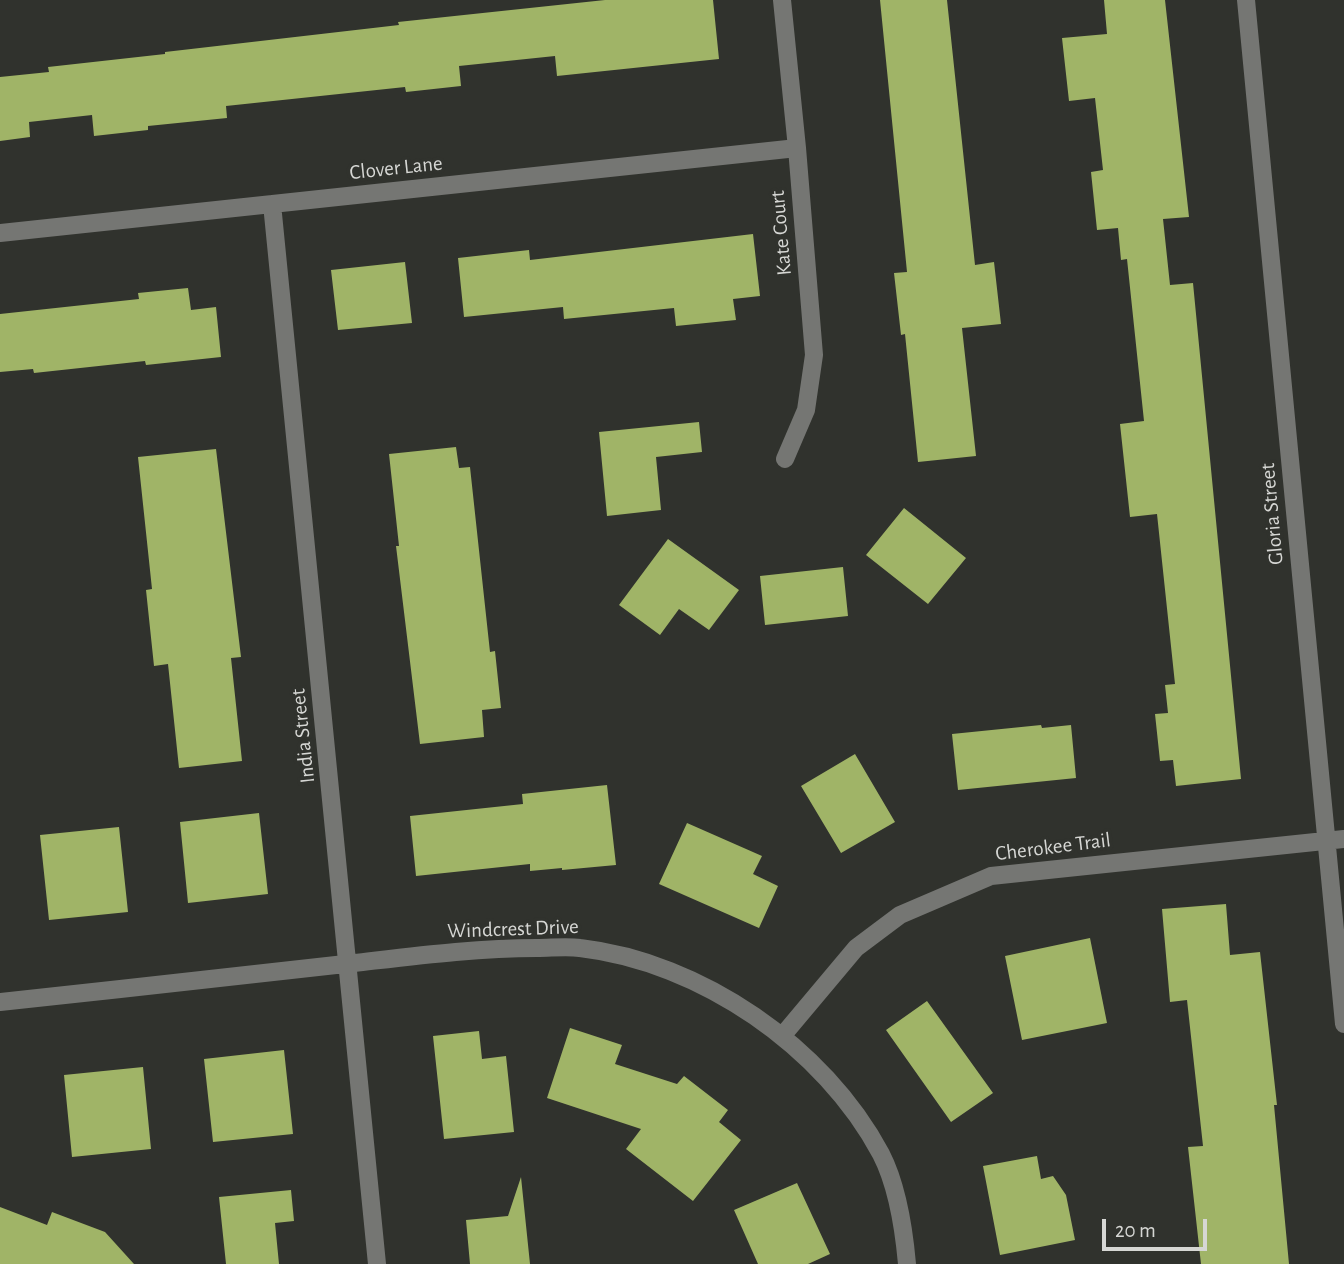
<!DOCTYPE html>
<html>
<head>
<meta charset="utf-8">
<style>
  body { margin:0 }
  #map { position:relative; width:1344px; height:1264px; overflow:hidden; background:#30322d; font-family:"Alegreya Sans",sans-serif }
  canvas { display:block }
  .scale { position:absolute; left:1102px; top:1219px; width:105px; height:32px; box-sizing:border-box; border:4px solid #d6d7d4; border-top:0; padding-left:9px; font-size:21px; line-height:24px; white-space:nowrap; color:#d6d7d4; -webkit-text-stroke:5px #30322d; paint-order:stroke }
</style>
</head>
<body>
<div id="map">
<canvas width="1344" height="1264"></canvas>
<div class="scale">20 m</div>
</div>
<script>
const ctx = document.querySelector('canvas').getContext('2d');
ctx.lineJoin = 'round';
function paint(path, color) {
  ctx.fillStyle = color;
  ctx.fill(path, 'evenodd');
}
function stroke(path, color, width, dash) {
  ctx.strokeStyle = color;
  ctx.lineWidth = width;
  ctx.lineCap = dash ? 'butt' : 'round';
  ctx.setLineDash(dash || []);
  ctx.stroke(path);
}
function write(font, color, halo, rows, align = 'center') {
  ctx.font = font + ' "Alegreya Sans",sans-serif';
  ctx.lineWidth = 7;
  ctx.setLineDash([]);
  ctx.textBaseline = 'middle';
  ctx.strokeStyle = halo;
  ctx.fillStyle = color;
  for (const [text, x, y, turn = 0] of rows) {
    ctx.save();
    ctx.translate(x, y);
    ctx.rotate((+turn || 0) * Math.PI / 180);
    ctx.textAlign = isNaN(turn) ? turn : align;
    if (halo) ctx.strokeText(text, 0, 0);
    ctx.fillText(text, 0, 0);
    ctx.restore();
  }
}
const building = new Path2D(`
  M 605,0 L 713,0 L 719,59 L 557,76 L 555,56 L 459,66 L 461,86 L 406,92 L 405,87 L 226,106 L 227,118 L 148,126 L 148,130 L 94,136 L 92,115 L 29,122 L 30,137 L 0,141 L 0,77 L 49,72 L 48,67 L 165,54 L 165,52 L 399,25 L 398,22 Z
  M 880,0 L 947,0 L 975,265 L 994,262 L 1001,324 L 962,328 L 976,456 L 918,462 L 905,334 L 901,335 L 894,273 L 907,272 Z
  M 1104,0 L 1165,0 L 1189,217 L 1163,219 L 1170,285 L 1193,283 L 1241,779 L 1176,786 L 1173,760 L 1160,761 L 1155,714 L 1168,713 L 1165,685 L 1175,684 L 1157,514 L 1130,517 L 1120,424 L 1144,421 L 1127,259 L 1121,260 L 1118,228 L 1097,230 L 1091,172 L 1103,170 L 1095,98 L 1069,101 L 1062,38 L 1107,34 Z
  M 753,234 L 760,296 L 733,299 L 736,320 L 676,326 L 674,308 L 564,319 L 563,307 L 464,317 L 458,258 L 529,250 L 530,260 Z
  M 405,262 L 412,323 L 338,330 L 331,270 Z
  M 188,288 L 191,310 L 216,307 L 221,357 L 146,365 L 145,361 L 34,373 L 33,369 L 0,372 L 0,314 L 139,299 L 138,293 Z
  M 699,422 L 702,452 L 656,457 L 661,510 L 607,516 L 599,432 Z
  M 456,447 L 459,468 L 470,467 L 490,652 L 495,651 L 501,708 L 482,710 L 484,737 L 420,744 L 396,546 L 399,546 L 389,454 Z
  M 216,449 L 241,657 L 231,658 L 242,761 L 179,768 L 168,664 L 154,666 L 146,590 L 152,589 L 138,457 Z
  M 904,508 L 966,558 L 928,604 L 866,555 Z
  M 668,539 L 739,590 L 709,630 L 679,609 L 660,635 L 619,605 Z
  M 843,567 L 848,616 L 765,625 L 760,576 Z
  M 1041,725 L 1042,728 L 1071,725 L 1076,778 L 958,790 L 952,734 Z
  M 855,754 L 895,822 L 841,853 L 801,786 Z
  M 607,785 L 616,865 L 562,870 L 562,868 L 530,871 L 530,864 L 416,876 L 410,816 L 523,804 L 522,794 Z
  M 259,813 L 268,894 L 188,903 L 180,822 Z
  M 687,823 L 762,856 L 753,874 L 778,886 L 759,928 L 659,884 Z
  M 119,827 L 128,912 L 49,920 L 40,835 Z
  M 1226,904 L 1230,955 L 1260,952 L 1277,1105 L 1274,1105 L 1289,1264 L 1201,1264 L 1188,1147 L 1203,1146 L 1187,1000 L 1170,1002 L 1162,909 Z
  M 1090,938 L 1107,1023 L 1022,1040 L 1005,956 Z
  M 927,1001 L 993,1093 L 951,1122 L 886,1030 Z
  M 570,1028 L 622,1045 L 615,1064 L 677,1084 L 684,1076 L 728,1110 L 719,1122 L 741,1140 L 693,1201 L 626,1149 L 641,1129 L 547,1098 Z
  M 479,1031 L 482,1059 L 506,1056 L 514,1132 L 444,1139 L 433,1036 Z
  M 284,1050 L 293,1134 L 213,1142 L 204,1059 Z
  M 143,1067 L 151,1149 L 72,1157 L 64,1075 Z
  M 1037,1156 L 1041,1179 L 1053,1176 L 1066,1195 L 1075,1240 L 1000,1255 L 983,1166 Z
  M 521,1177 L 530,1264 L 470,1264 L 466,1220 L 508,1216 Z
  M 797,1183 L 830,1254 L 808,1264 L 758,1264 L 734,1210 Z
  M 291,1190 L 294,1221 L 275,1223 L 279,1264 L 226,1264 L 219,1197 Z
  M 0,1207 L 47,1225 L 52,1212 L 105,1232 L 134,1264 L 0,1264 Z`);
const minor = new Path2D(`
  M 782,0 L 797,148 L 814,355 L 806,410 L 785,459
  M 1246,0 L 1344,1024
  M 272,204 L 377,1264
  M 0,233 L 797,148
  M 0,1002 C 118,989 236,977 354,963 C 415,956 476,948 537,948 C 551,948 567,946 580,948 C 701,962 824,1047 881,1154 C 897,1185 904,1230 907,1264
  M 783,1035 L 856,948 L 900,915 L 991,876 L 1344,839`);
const streetNames = [
  ["Clover Lane",396,168,-6],
  ["Kate Court",781,233,-95],
  ["Gloria Street",1272,514,-95],
  ["India Street",303,736,-96],
  ["Cherokee Trail",1053,847,-7],
  ["Windcrest Drive",513,929,-2]
];
paint(building, '#a0b467');
stroke(minor, '#757673', 18);
write('21px', '#d6d7d4', '#30322d', streetNames);
</script>
</body>
</html>
